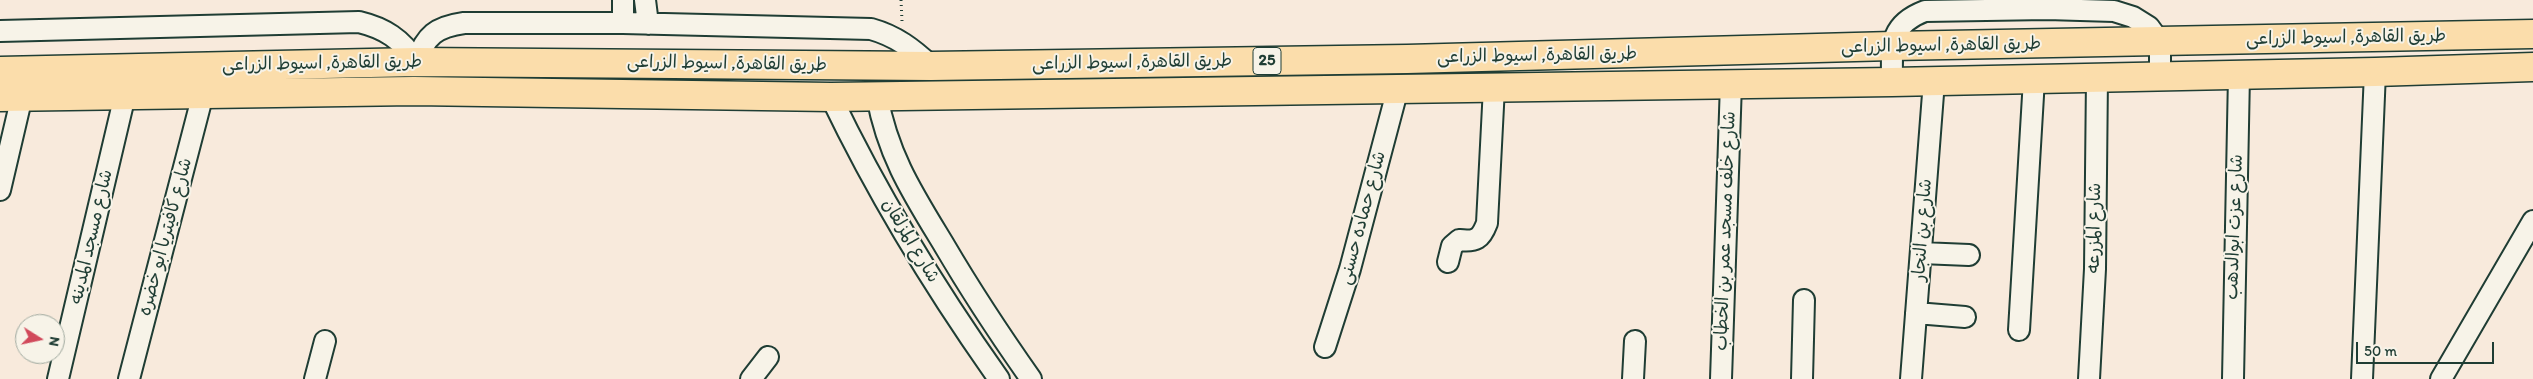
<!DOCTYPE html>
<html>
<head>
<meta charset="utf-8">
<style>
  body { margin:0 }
  #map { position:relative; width:2533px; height:379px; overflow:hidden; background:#f8eadc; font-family:Itim,sans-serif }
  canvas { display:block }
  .north { position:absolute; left:15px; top:314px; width:50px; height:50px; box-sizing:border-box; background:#f7f3e8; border:1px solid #a1aaa0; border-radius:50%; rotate:100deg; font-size:14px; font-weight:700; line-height:20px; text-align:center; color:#1f3d34 }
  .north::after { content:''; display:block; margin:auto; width:18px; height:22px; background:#d1495b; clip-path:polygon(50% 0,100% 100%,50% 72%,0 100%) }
  .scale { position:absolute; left:2356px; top:342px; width:138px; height:22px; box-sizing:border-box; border:2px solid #1f3d34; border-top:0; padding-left:6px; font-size:15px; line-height:18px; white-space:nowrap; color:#1f3d34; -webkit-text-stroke:4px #f7f3e8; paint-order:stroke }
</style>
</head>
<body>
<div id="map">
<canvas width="2533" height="379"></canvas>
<div class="north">N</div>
<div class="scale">50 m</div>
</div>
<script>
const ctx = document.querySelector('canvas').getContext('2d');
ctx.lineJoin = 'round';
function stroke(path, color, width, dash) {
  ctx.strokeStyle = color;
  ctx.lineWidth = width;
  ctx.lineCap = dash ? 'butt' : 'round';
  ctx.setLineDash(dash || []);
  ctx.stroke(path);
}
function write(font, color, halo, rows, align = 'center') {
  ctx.font = font + ' Itim,"Playpen Sans Arabic",sans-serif';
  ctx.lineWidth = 4;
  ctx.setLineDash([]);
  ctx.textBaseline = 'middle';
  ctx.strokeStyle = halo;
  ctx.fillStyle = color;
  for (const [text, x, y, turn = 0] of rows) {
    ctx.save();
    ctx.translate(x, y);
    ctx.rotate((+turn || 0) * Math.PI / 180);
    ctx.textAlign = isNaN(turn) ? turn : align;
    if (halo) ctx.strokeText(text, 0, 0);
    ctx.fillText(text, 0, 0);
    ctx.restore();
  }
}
const path = new Path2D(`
  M 901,0 L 902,21`);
const minor = new Path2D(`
  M 645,0 L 648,24
  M 623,23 L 623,0
  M 0,31 L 359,22 C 384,28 402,39 416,62
  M 416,62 C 426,35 436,27 464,23 L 623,23 L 871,29 C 896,36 913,49 931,66
  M 1892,82 C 1892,47 1888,25 1925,11 L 2047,9 L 2114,11 L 2133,17 L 2149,27 L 2160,42 L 2160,76
  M 877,96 C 888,156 913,194 944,245 C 971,291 1000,335 1031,379
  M 831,97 C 878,195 936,290 999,379
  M 0,190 L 22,96
  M 1921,253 L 1969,255
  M 1448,262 L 1452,246 L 1459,240 C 1476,242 1481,239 1487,223 L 1494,87
  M 1916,313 L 1965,317
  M 2019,330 L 2034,79
  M 1325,347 L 1350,269 L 1398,88
  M 58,379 L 125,95
  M 129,379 L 203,94
  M 315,379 L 325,341
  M 751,379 L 768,357
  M 1633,379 L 1635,341
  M 1721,379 L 1731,83
  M 1802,379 L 1804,300
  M 1911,379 L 1934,81
  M 2089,379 L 2095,269 L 2097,77
  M 2233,379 L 2239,75
  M 2362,379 L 2375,72
  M 2441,379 L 2533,221`);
const highway = new Path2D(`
  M 0,71 L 416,62 L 931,66 L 1407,59 L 1892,46 L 2533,34
  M 0,97 L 414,91 L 831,97 L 1892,82 L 2375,72 L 2533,67`);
const shields = [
  [1267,61,28]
];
const shieldNames = [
  ["25",1267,61]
];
const streetNames = [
  ["طريق القاهرة, اسيوط الزراعى",2346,38,-1],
  ["طريق القاهرة, اسيوط الزراعى",1941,46,-1],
  ["طريق القاهرة, اسيوط الزراعى",1537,56,-1],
  ["طريق القاهرة, اسيوط الزراعى",1132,63,-1],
  ["طريق القاهرة, اسيوط الزراعى",322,64,-1],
  ["طريق القاهرة, اسيوط الزراعى",727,64,1],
  ["شارع حماده حسنى",1363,218,-75],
  ["شارع عزت ابوالدهب",2235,227,-88],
  ["شارع المزرعه",2095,228,-89],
  ["شارع بن النجار",1923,230,-86],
  ["شارع خلف مسجد عمر بن الخطاب",1726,231,-88],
  ["شارع مسجد المدينه",92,237,-77],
  ["شارع كافيتريا ابو خضره",166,237,-75],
  ["شارع المزلقان",910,241,59]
];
stroke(minor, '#1f3d34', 24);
stroke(highway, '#1f3d34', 31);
stroke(path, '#1f3d34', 3, [1, 4]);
stroke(minor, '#f7f3e8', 20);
stroke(highway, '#fbddab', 28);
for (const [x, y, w] of shields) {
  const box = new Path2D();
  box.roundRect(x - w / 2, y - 13.5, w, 27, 4);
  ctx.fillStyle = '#f7f3e8';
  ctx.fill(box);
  stroke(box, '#1f3d34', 1);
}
write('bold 16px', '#1f3d34', null, shieldNames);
write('18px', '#1f3d34', '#f7f3e8', streetNames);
</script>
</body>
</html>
